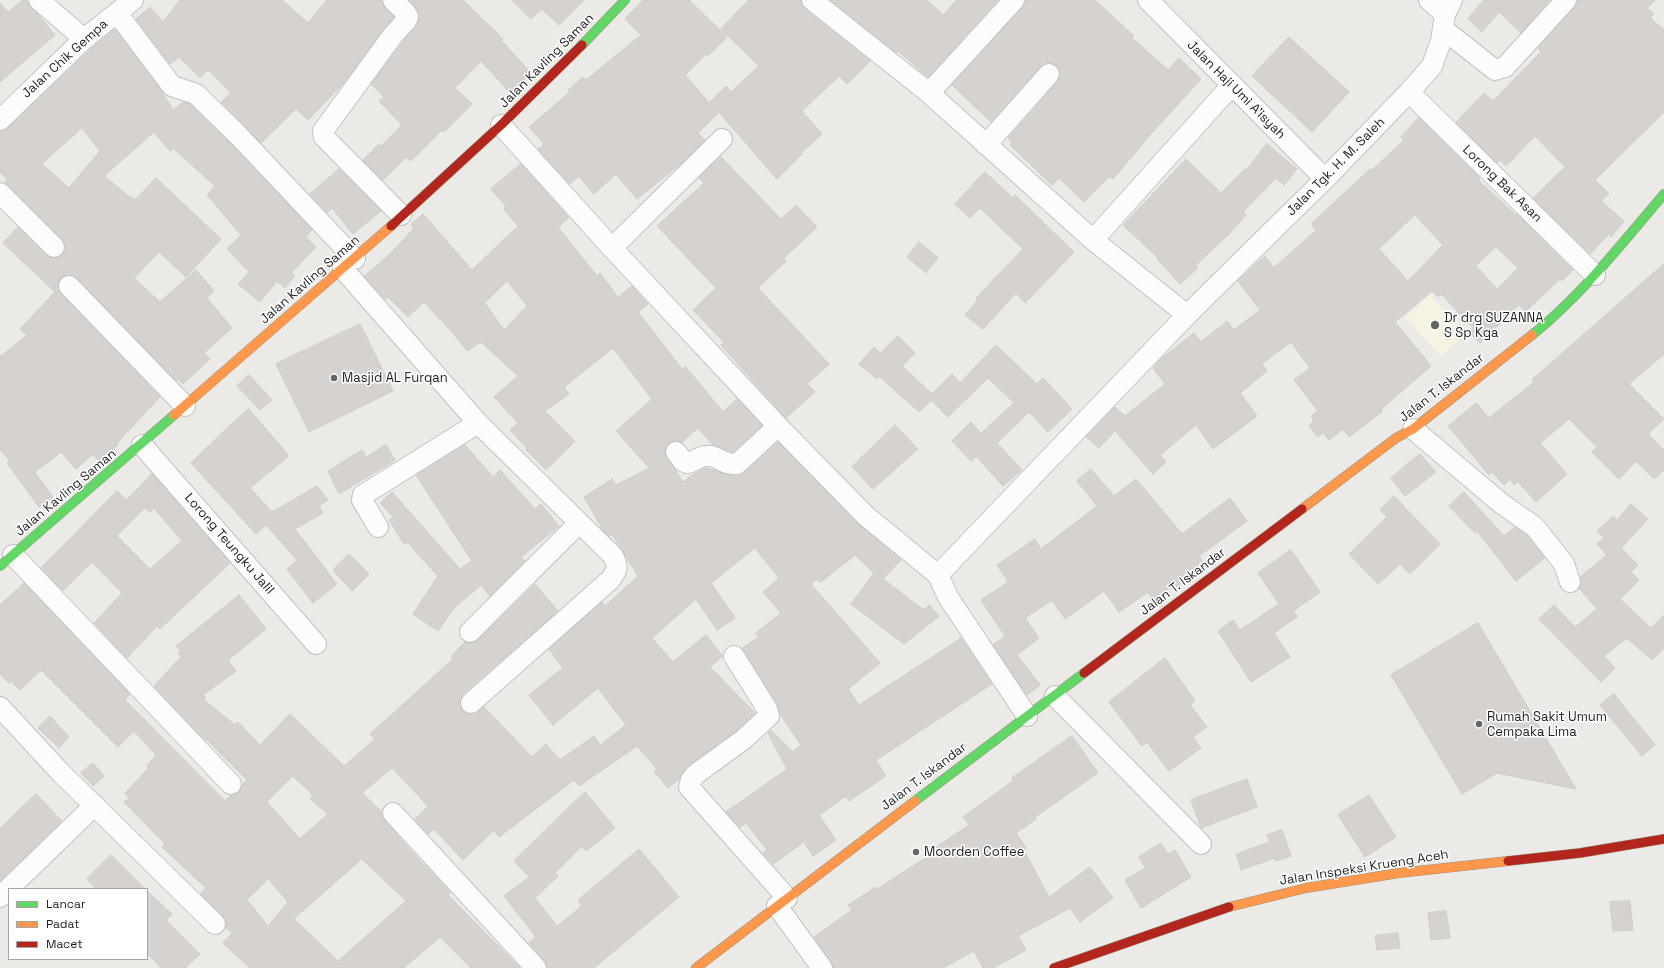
<!DOCTYPE html>
<html>
<head>
<meta charset="utf-8">
<style>
  body { margin:0 }
  #map { position:relative; width:1664px; height:968px; overflow:hidden; background:#eceae7; font-family:"Space Grotesk",sans-serif }
  canvas { display:block }
  .legend { position:absolute; left:8px; top:888px; width:140px; height:72px; box-sizing:border-box; background:#fff; border:1px solid #a5a5a5; margin:0; padding:5px 7px; list-style:none; font-size:12px; color:#1e1e1e }
  .legend li { display:flex; align-items:center; gap:8px; height:20px }
  .legend b { width:20px; border:1px solid #a5a5a5 }
</style>
</head>
<body>
<div id="map">
<canvas width="1664" height="968"></canvas>
<ul class="legend">
<li><b style="height:5px;background:#63d668"></b>Lancar</li>
<li><b style="height:5px;background:#ff974d"></b>Padat</li>
<li><b style="height:5px;background:#b3261e"></b>Macet</li>
</ul>
</div>
<script>
const ctx = document.querySelector('canvas').getContext('2d');
ctx.lineJoin = 'round';
function paint(path, color) {
  ctx.fillStyle = color;
  ctx.fill(path, 'evenodd');
}
function stroke(path, color, width, dash) {
  ctx.strokeStyle = color;
  ctx.lineWidth = width;
  ctx.lineCap = dash ? 'butt' : 'round';
  ctx.setLineDash(dash || []);
  ctx.stroke(path);
}
function write(font, color, halo, rows, align = 'center') {
  ctx.font = font + ' "Space Grotesk",sans-serif';
  ctx.lineWidth = 3;
  ctx.setLineDash([]);
  ctx.textBaseline = 'middle';
  ctx.strokeStyle = halo;
  ctx.fillStyle = color;
  for (const [text, x, y, turn = 0] of rows) {
    ctx.save();
    ctx.translate(x, y);
    ctx.rotate((+turn || 0) * Math.PI / 180);
    ctx.textAlign = isNaN(turn) ? turn : align;
    if (halo) ctx.strokeText(text, 0, 0);
    ctx.fillText(text, 0, 0);
    ctx.restore();
  }
}
const education = new Path2D(`
  M 1429,295 L 1466,332 L 1441,356 L 1405,318 Z`);
const building = new Path2D(`
  M 23,0 L 26,0 L 55,35 L 0,82 L 0,3 L 8,12 Z
  M 180,0 L 282,0 L 308,23 L 327,0 L 382,0 L 385,8 L 394,17 L 343,84 L 308,120 L 296,109 L 261,143 L 221,102 L 231,93 L 208,70 L 200,78 L 179,57 L 170,64 L 136,19 L 150,7 L 163,22 Z
  M 409,0 L 463,0 L 503,39 L 501,40 L 531,73 L 510,93 L 481,61 L 455,88 L 472,104 L 444,132 L 442,130 L 411,161 L 406,157 L 383,180 L 363,160 L 379,144 L 381,146 L 402,125 L 379,101 L 384,97 L 371,84 L 418,22 L 418,12 Z
  M 512,0 L 584,0 L 559,25 L 542,9 L 531,19 Z
  M 643,0 L 689,0 L 727,37 L 708,56 L 706,54 L 685,75 L 718,113 L 698,133 L 705,140 L 683,162 L 637,199 L 616,174 L 594,194 L 579,176 L 570,184 L 538,149 L 544,144 L 529,127 L 570,92 L 568,90 L 583,77 L 586,80 L 641,35 L 625,19 Z
  M 749,0 L 801,0 L 805,9 L 870,61 L 847,84 L 839,76 L 802,111 L 822,134 L 801,153 L 802,154 L 777,179 L 710,102 L 726,86 L 731,92 L 759,66 L 721,29 Z
  M 830,0 L 927,0 L 943,15 L 957,0 L 998,0 L 928,77 L 898,51 L 896,52 Z
  M 1025,0 L 1095,0 L 1134,36 L 1132,38 L 1168,70 L 1179,58 L 1201,79 L 1150,135 L 1113,179 L 1110,176 L 1084,202 L 1059,178 L 1052,185 L 1010,145 L 1012,143 L 1008,138 L 1058,81 L 1060,71 L 1057,66 L 1051,63 L 1041,66 L 991,122 L 952,85 L 1022,8 Z
  M 1484,0 L 1550,0 L 1521,33 L 1499,12 L 1482,32 L 1468,19 Z
  M 1577,0 L 1655,0 L 1647,8 L 1654,14 L 1650,18 L 1664,30 L 1664,112 L 1595,180 L 1609,194 L 1601,201 L 1624,221 L 1611,237 L 1609,234 L 1590,254 L 1533,198 L 1565,167 L 1535,136 L 1506,166 L 1500,160 L 1497,163 L 1456,122 L 1484,93 L 1493,101 L 1541,52 L 1538,48 L 1574,8 Z
  M 115,29 L 163,93 L 173,110 L 183,102 L 190,104 L 231,144 L 312,230 L 306,237 L 316,247 L 291,273 L 295,276 L 285,288 L 277,281 L 260,302 L 238,284 L 249,272 L 227,249 L 241,235 L 207,195 L 215,186 L 173,148 L 170,151 L 154,132 L 104,176 L 131,198 L 132,197 L 135,200 L 156,178 L 221,239 L 186,277 L 159,252 L 134,278 L 160,302 L 196,270 L 214,291 L 207,298 L 232,328 L 204,353 L 210,359 L 183,384 L 178,379 L 176,381 L 77,278 L 72,275 L 61,278 L 58,283 L 58,289 L 61,294 L 160,397 L 117,443 L 118,445 L 100,462 L 93,454 L 76,469 L 61,452 L 35,472 L 53,497 L 39,507 L 7,463 L 10,461 L 0,450 L 0,357 L 27,335 L 20,329 L 55,292 L 3,243 L 18,227 L 51,258 L 57,258 L 62,255 L 65,250 L 65,244 L 62,239 L 5,182 L 8,180 L 0,172 L 0,131 L 8,128 L 92,48 ZM 82,128 L 100,151 L 69,188 L 42,164 Z
  M 1289,37 L 1349,92 L 1312,132 L 1252,76 Z
  M 1419,118 L 1480,178 L 1478,180 L 1516,215 L 1517,214 L 1573,270 L 1562,281 L 1560,279 L 1525,312 L 1519,305 L 1480,343 L 1469,332 L 1473,328 L 1441,294 L 1438,297 L 1432,291 L 1395,322 L 1431,366 L 1381,409 L 1383,411 L 1349,437 L 1343,429 L 1329,440 L 1323,433 L 1318,437 L 1309,426 L 1314,421 L 1311,416 L 1318,411 L 1294,380 L 1310,368 L 1291,342 L 1262,364 L 1267,371 L 1240,393 L 1257,416 L 1213,449 L 1196,425 L 1160,455 L 1166,462 L 1153,474 L 1115,431 L 1099,448 L 1086,437 L 1115,407 L 1125,416 L 1165,384 L 1153,368 L 1162,358 L 1194,333 L 1201,342 L 1227,321 L 1234,330 L 1260,310 L 1238,281 L 1265,256 L 1274,268 L 1316,230 L 1311,224 L 1370,169 L 1372,170 L 1404,140 L 1401,137 ZM 1415,215 L 1443,245 L 1408,281 L 1379,249 ZM 1496,247 L 1518,268 L 1497,289 L 1476,266 Z
  M 1267,144 L 1297,169 L 1284,185 L 1276,178 L 1243,212 L 1246,215 L 1228,235 L 1196,265 L 1198,268 L 1180,284 L 1157,259 L 1158,258 L 1123,225 L 1186,159 L 1221,193 L 1245,169 L 1246,170 Z
  M 721,157 L 781,219 L 796,205 L 817,227 L 784,258 L 786,261 L 758,288 L 829,364 L 807,384 L 815,392 L 786,418 L 721,345 L 724,342 L 693,310 L 716,288 L 657,226 L 704,183 L 699,178 Z
  M 521,164 L 569,218 L 558,227 L 597,276 L 600,273 L 618,297 L 632,286 L 643,299 L 648,304 L 638,312 L 682,369 L 686,367 L 723,412 L 737,399 L 762,425 L 733,452 L 713,445 L 698,428 L 682,442 L 675,441 L 669,443 L 666,447 L 665,454 L 683,482 L 695,473 L 706,468 L 730,475 L 744,473 L 778,442 L 858,524 L 901,560 L 883,579 L 924,610 L 929,605 L 939,616 L 904,644 L 851,604 L 874,573 L 855,555 L 821,582 L 816,579 L 811,584 L 880,663 L 848,689 L 859,705 L 961,638 L 992,684 L 876,760 L 886,776 L 849,801 L 846,796 L 819,815 L 836,840 L 813,856 L 804,842 L 773,864 L 763,853 L 767,850 L 746,823 L 740,827 L 726,812 L 787,769 L 768,733 L 771,730 L 793,752 L 801,745 L 780,714 L 777,703 L 742,648 L 759,637 L 756,633 L 781,613 L 763,592 L 779,578 L 755,548 L 711,583 L 735,618 L 717,630 L 696,599 L 652,638 L 673,662 L 706,635 L 723,656 L 710,667 L 755,713 L 737,730 L 689,765 L 680,778 L 668,788 L 654,771 L 657,769 L 637,746 L 579,786 L 574,780 L 499,837 L 494,830 L 463,860 L 434,829 L 428,834 L 415,819 L 428,806 L 392,768 L 362,793 L 382,812 L 385,821 L 411,851 L 451,893 L 448,895 L 520,968 L 471,968 L 440,937 L 404,968 L 250,968 L 223,943 L 232,933 L 226,928 L 226,921 L 223,916 L 200,894 L 206,888 L 162,847 L 165,844 L 124,802 L 129,798 L 125,793 L 149,768 L 147,766 L 156,755 L 134,731 L 118,747 L 41,670 L 20,690 L 11,681 L 9,683 L 0,674 L 0,605 L 24,583 L 130,694 L 125,700 L 225,801 L 231,795 L 239,792 L 242,785 L 247,780 L 207,740 L 206,741 L 154,686 L 181,657 L 178,654 L 181,651 L 176,646 L 239,595 L 266,629 L 228,660 L 236,671 L 203,695 L 206,698 L 204,700 L 235,725 L 238,722 L 260,745 L 290,714 L 344,766 L 375,739 L 370,734 L 452,660 L 452,655 L 465,642 L 473,643 L 478,640 L 535,584 L 558,611 L 463,694 L 460,700 L 462,710 L 467,714 L 473,714 L 484,707 L 532,757 L 546,744 L 560,760 L 594,736 L 600,745 L 626,725 L 598,688 L 553,725 L 529,695 L 563,668 L 549,649 L 602,602 L 605,606 L 638,576 L 612,534 L 609,536 L 603,530 L 584,497 L 612,479 L 616,485 L 649,468 L 616,431 L 652,399 L 613,348 L 564,387 L 569,394 L 545,411 L 575,441 L 546,470 L 526,450 L 527,448 L 510,430 L 518,423 L 494,397 L 518,376 L 481,342 L 467,351 L 454,334 L 424,302 L 408,317 L 388,297 L 385,299 L 364,276 L 389,255 L 414,228 L 411,224 L 423,214 L 472,270 L 518,226 L 504,209 L 506,206 L 491,189 ZM 507,281 L 527,306 L 504,330 L 485,303 ZM 293,776 L 313,795 L 310,799 L 328,814 L 300,839 L 267,802 ZM 362,859 L 406,901 L 338,961 L 294,919 ZM 268,879 L 288,902 L 268,926 L 247,900 Z
  M 339,169 L 381,211 L 353,234 L 332,208 L 327,213 L 310,194 Z
  M 985,172 L 1013,198 L 1015,195 L 1074,252 L 1025,303 L 1016,293 L 983,329 L 965,315 L 978,300 L 976,298 L 1023,249 L 980,208 L 970,218 L 955,204 Z
  M 919,242 L 938,258 L 926,273 L 907,257 Z
  M 1664,264 L 1664,354 L 1629,384 L 1664,419 L 1648,434 L 1664,450 L 1664,470 L 1654,479 L 1636,461 L 1619,479 L 1592,452 L 1597,447 L 1569,419 L 1540,443 L 1567,474 L 1536,502 L 1518,482 L 1514,485 L 1510,479 L 1504,485 L 1492,472 L 1489,475 L 1448,426 L 1476,403 L 1489,418 L 1534,382 L 1532,380 Z
  M 360,324 L 393,391 L 309,432 L 276,364 Z
  M 898,336 L 915,353 L 902,366 L 932,394 L 952,374 L 960,383 L 996,345 L 1037,384 L 1043,378 L 1072,409 L 1048,432 L 1029,412 L 997,443 L 1022,470 L 1003,486 L 976,456 L 971,461 L 952,441 L 971,422 L 981,433 L 1014,403 L 988,378 L 948,417 L 931,400 L 919,412 L 879,376 L 877,379 L 859,364 L 874,347 L 880,353 Z
  M 249,375 L 272,400 L 260,410 L 237,386 Z
  M 249,409 L 289,456 L 250,488 L 272,512 L 317,486 L 328,500 L 319,506 L 323,513 L 295,529 L 337,584 L 313,603 L 287,569 L 297,560 L 266,525 L 256,534 L 191,463 L 227,428 Z
  M 895,425 L 918,449 L 873,489 L 852,467 Z
  M 386,445 L 395,460 L 339,494 L 328,471 L 362,450 L 366,457 Z
  M 465,445 L 493,477 L 500,470 L 535,509 L 541,504 L 559,526 L 521,557 L 525,561 L 490,596 L 481,585 L 455,607 L 438,631 L 413,614 L 438,576 L 407,542 L 404,544 L 389,520 L 393,517 L 380,503 L 392,492 L 460,569 L 472,561 L 416,475 Z
  M 1420,454 L 1436,472 L 1405,496 L 1391,478 Z
  M 1091,469 L 1114,496 L 1136,479 L 1182,534 L 1230,498 L 1247,521 L 1199,556 L 1206,565 L 1175,588 L 1173,586 L 1152,599 L 1148,592 L 1119,612 L 1104,591 L 1065,619 L 1052,600 L 1025,618 L 1039,638 L 1017,655 L 1040,685 L 1027,695 L 993,645 L 1005,636 L 981,600 L 1008,582 L 997,565 L 1035,539 L 1041,549 L 1097,506 L 1077,481 Z
  M 152,474 L 230,563 L 160,629 L 157,626 L 127,658 L 94,623 L 122,593 L 92,562 L 63,591 L 41,568 L 117,491 L 126,500 ZM 145,508 L 150,512 L 154,508 L 182,541 L 150,569 L 117,536 Z
  M 1464,492 L 1504,536 L 1515,527 L 1527,535 L 1545,558 L 1516,581 L 1477,531 L 1475,533 L 1449,506 Z
  M 1394,496 L 1440,544 L 1410,574 L 1400,564 L 1378,584 L 1349,554 L 1387,517 L 1380,510 Z
  M 1631,504 L 1648,519 L 1621,548 L 1638,565 L 1631,572 L 1639,580 L 1620,599 L 1651,628 L 1664,615 L 1664,648 L 1652,660 L 1627,638 L 1604,656 L 1615,668 L 1601,682 L 1539,619 L 1554,605 L 1575,627 L 1597,609 L 1579,588 L 1581,584 L 1580,577 L 1607,555 L 1597,544 L 1604,538 L 1597,531 L 1613,516 L 1617,520 Z
  M 1291,550 L 1320,592 L 1293,611 L 1298,616 L 1274,633 L 1290,657 L 1251,682 L 1218,631 L 1233,620 L 1240,630 L 1279,604 L 1258,573 Z
  M 349,554 L 369,574 L 352,591 L 333,570 Z
  M 1478,623 L 1576,789 L 1497,773 L 1462,794 L 1391,675 Z
  M 1165,658 L 1195,701 L 1190,705 L 1207,727 L 1193,737 L 1201,748 L 1169,771 L 1147,742 L 1142,746 L 1109,702 Z
  M 1614,694 L 1655,745 L 1642,756 L 1600,705 Z
  M 50,716 L 69,737 L 59,748 L 38,728 Z
  M 1072,736 L 1098,773 L 1035,817 L 1036,819 L 1016,833 L 1026,848 L 1024,850 L 1049,897 L 1090,867 L 1113,898 L 1080,922 L 1070,908 L 1018,936 L 1026,950 L 993,968 L 983,968 L 974,951 L 943,968 L 833,968 L 831,961 L 814,937 L 852,910 L 848,905 L 876,887 L 877,889 L 938,850 L 936,847 L 969,825 L 963,817 L 1013,781 L 1012,778 Z
  M 93,763 L 104,776 L 93,786 L 81,773 Z
  M 1247,779 L 1257,807 L 1201,828 L 1191,800 Z
  M 585,792 L 615,828 L 586,851 L 582,846 L 555,873 L 558,876 L 535,898 L 557,926 L 582,906 L 578,900 L 639,849 L 679,897 L 594,968 L 547,968 L 544,960 L 529,943 L 536,937 L 504,896 L 529,877 L 514,861 Z
  M 36,794 L 62,821 L 0,881 L 0,829 Z
  M 1369,795 L 1396,837 L 1365,857 L 1338,815 Z
  M 1282,830 L 1291,856 L 1276,861 L 1275,858 L 1241,870 L 1236,854 L 1270,842 L 1267,835 Z
  M 1161,843 L 1168,854 L 1175,850 L 1191,877 L 1141,908 L 1125,880 L 1145,868 L 1139,857 Z
  M 111,855 L 145,889 L 96,889 L 87,879 Z
  M 147,891 L 172,914 L 166,920 L 200,954 L 185,968 L 161,968 L 147,953 Z
  M 1630,901 L 1633,930 L 1613,931 L 1610,902 Z
  M 1446,911 L 1450,938 L 1431,940 L 1428,913 Z
  M 1398,933 L 1400,948 L 1377,950 L 1375,936 Z`);
const street = new Path2D(`
  M 39,0 L 84,39
  M 393,0 L 406,13 L 408,17 L 406,21 L 393,35 L 323,131 L 324,137 L 401,215
  M 812,0 L 929,93 L 1093,240 L 1187,315
  M 1148,0 L 1325,179
  M 1429,0 L 1445,14
  M 117,13 L 172,86 L 196,94 L 239,136 L 355,259
  M 1443,29 L 1495,70 L 1505,67 L 1566,0
  M 1409,92 L 1595,275
  M 929,93 L 1014,0
  M 0,120 L 84,39 L 133,0
  M 501,125 L 612,248 L 778,426 L 866,516 L 938,575 L 948,597 L 1027,716
  M 986,145 L 1049,74
  M 0,193 L 54,247
  M 1093,240 L 1232,85
  M 612,248 L 722,139
  M 343,269 L 478,423 L 613,556 C 619,567 617,571 610,580 L 471,703
  M 69,286 L 185,406
  M 1413,429 L 1502,504 L 1535,527 L 1564,564 L 1570,582
  M 142,445 L 316,644
  M 676,452 L 683,461 L 687,463 C 694,462 700,456 706,456 C 716,454 724,466 737,464 L 778,426
  M 378,527 L 362,500 L 363,495 L 478,423
  M 13,555 L 231,784
  M 938,575 L 1187,315 L 1325,179 L 1409,92 L 1432,66 L 1441,41 L 1445,14 L 1452,0
  M 470,632 L 579,523
  M 734,656 L 767,709 L 769,716 L 744,739 L 696,774 L 691,780 L 689,787 L 787,898
  M 1055,696 L 1201,844
  M 0,707 L 60,772 L 215,924
  M 393,813 L 536,968
  M 0,897 L 95,805
  M 777,906 L 822,968`);
const fast = new Path2D(`
  M 582,45 L 625,0
  M 1532,335 C 1582,295 1622,243 1664,194
  M 0,566 L 174,415
  M 915,801 L 1084,673`);
const slow = new Path2D(`
  M 174,415 L 391,226
  M 1302,509 L 1396,438 L 1413,429 L 1532,335
  M 1229,907 L 1306,888 L 1399,873 L 1508,861
  M 696,968 L 915,801`);
const jam = new Path2D(`
  M 391,226 L 501,125 L 582,45
  M 1084,673 L 1302,509
  M 1508,861 L 1580,853 L 1664,839
  M 1054,968 L 1229,907`);
const markers = [
  [1435,325,5,"#666564"],
  [334,378,4,"#666564"],
  [1479,724,4,"#666564"],
  [916,852,4,"#666564"]
];
const streetNames = [
  ["Jalan Chik Gempa",65,59,-42],
  ["Jalan Kavling Saman",547,61,-45],
  ["Jalan Haji Umi A'isyah",1236,90,45],
  ["Jalan Tgk. H. M. Saleh",1336,167,-45],
  ["Lorong Bak Asan",1502,184,44],
  ["Jalan Kavling Saman",310,280,-41],
  ["Jalan T. Iskandar",1442,388,-38],
  ["Jalan Kavling Saman",66,493,-40],
  ["Lorong Teungku Jalil",229,544,49],
  ["Jalan T. Iskandar",1183,582,-37],
  ["Jalan T. Iskandar",924,777,-37],
  ["Jalan Inspeksi Krueng Aceh",1364,868,-9]
];
const poiNames = [
  ["Dr drg SUZANNA",1444,318],
  ["S Sp Kga",1444,333],
  ["Masjid AL Furqan",342,378],
  ["Rumah Sakit Umum",1487,717],
  ["Cempaka Lima",1487,732],
  ["Moorden Coffee",924,852]
];
paint(education, '#f6f3e2');
paint(building, '#d5d2cf');
stroke(building, '#cfcbc8', 1);
stroke(street, '#c3c2c1', 22);
stroke(fast, '#97957e', 10);
stroke(slow, '#97957e', 10);
stroke(jam, '#97957e', 10);
stroke(street, '#fcfcfb', 20);
stroke(fast, '#63d668', 9);
stroke(slow, '#ff974d', 9);
stroke(jam, '#b3261e', 9);
for (const [x, y, r, color] of markers) {
  const dot = new Path2D();
  dot.arc(x, y, r, 0, 2 * Math.PI);
  ctx.fillStyle = color;
  ctx.fill(dot);
  stroke(dot, '#fff', 1.5);
}
write('13px', '#1e1e1e', '#fff', streetNames);
write('13px', '#1e1e1e', '#fff', poiNames, 'left');
</script>
</body>
</html>
